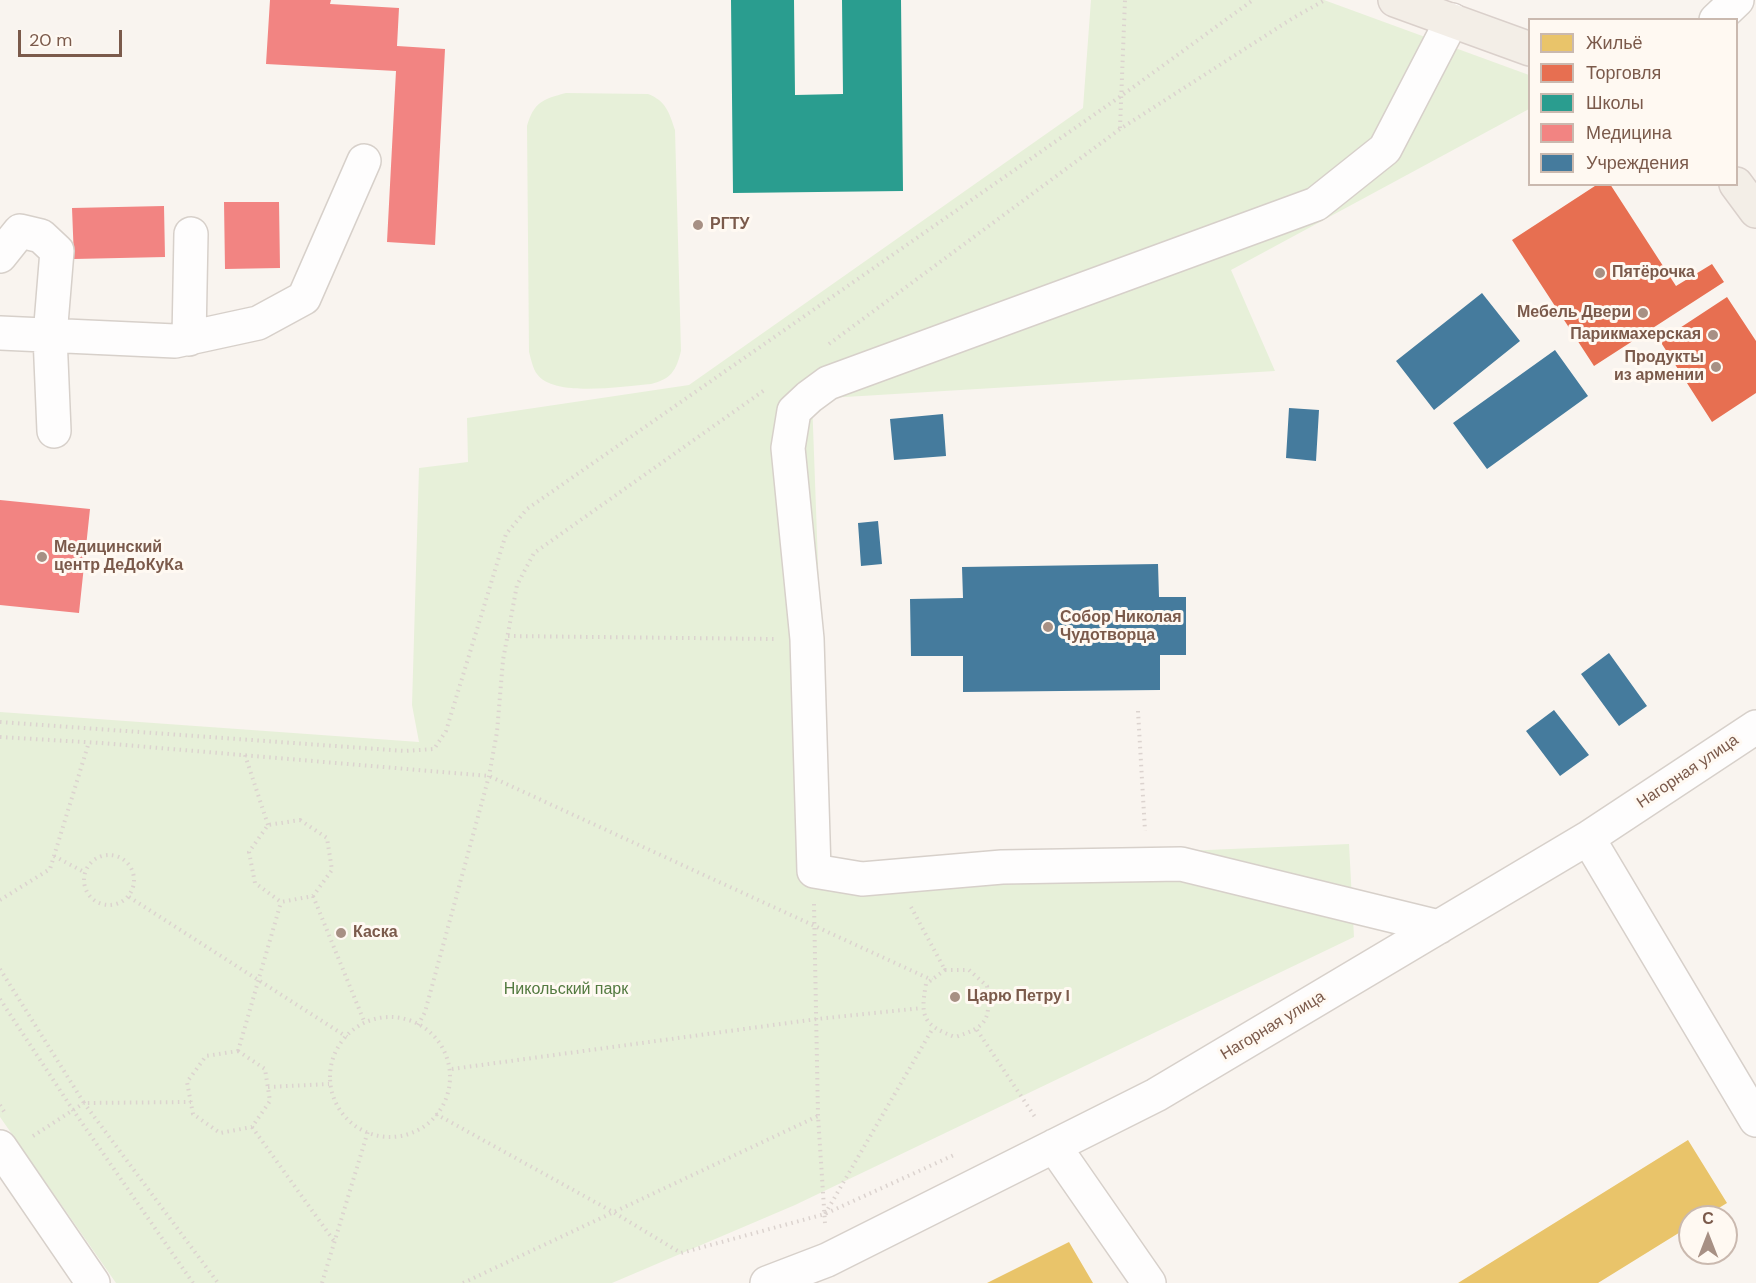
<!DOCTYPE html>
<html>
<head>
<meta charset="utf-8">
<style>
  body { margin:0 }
  #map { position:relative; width:1756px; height:1283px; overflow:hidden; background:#f9f4ef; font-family:"DM Sans",sans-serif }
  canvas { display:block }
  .legend { position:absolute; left:1528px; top:18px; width:210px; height:168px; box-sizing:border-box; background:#fff9f2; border:2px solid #cab9af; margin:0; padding:8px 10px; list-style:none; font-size:18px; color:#7b5a4b }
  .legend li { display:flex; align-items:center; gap:12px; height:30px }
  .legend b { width:30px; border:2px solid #cab9af }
  .north { position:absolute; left:1678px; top:1205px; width:60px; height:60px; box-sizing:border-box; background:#fff9f2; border:2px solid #cab9af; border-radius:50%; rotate:0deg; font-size:16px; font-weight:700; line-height:24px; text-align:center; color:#7b5a4b }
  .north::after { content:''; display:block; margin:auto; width:21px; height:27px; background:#a79084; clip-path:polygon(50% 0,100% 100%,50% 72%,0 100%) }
  .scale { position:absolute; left:18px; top:30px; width:104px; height:27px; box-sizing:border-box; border:3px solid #7b5a4b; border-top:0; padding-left:8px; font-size:18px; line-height:21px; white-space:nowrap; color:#7b5a4b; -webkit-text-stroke:4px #fff9f2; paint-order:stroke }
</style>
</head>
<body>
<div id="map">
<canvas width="1756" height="1283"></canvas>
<ul class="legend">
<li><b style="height:16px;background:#e9c46a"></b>Жильё</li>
<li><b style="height:16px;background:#e76f51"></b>Торговля</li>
<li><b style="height:16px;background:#2a9d8f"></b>Школы</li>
<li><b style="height:16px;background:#f28482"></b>Медицина</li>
<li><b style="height:16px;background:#457b9d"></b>Учреждения</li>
</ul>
<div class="north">С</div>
<div class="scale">20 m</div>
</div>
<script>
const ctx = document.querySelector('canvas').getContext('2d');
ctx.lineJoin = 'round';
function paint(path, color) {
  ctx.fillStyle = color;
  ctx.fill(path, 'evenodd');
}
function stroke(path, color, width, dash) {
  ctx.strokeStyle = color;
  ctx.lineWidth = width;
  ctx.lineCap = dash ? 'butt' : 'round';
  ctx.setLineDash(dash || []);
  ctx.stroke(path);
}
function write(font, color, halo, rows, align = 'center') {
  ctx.font = font + ' "DM Sans",sans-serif';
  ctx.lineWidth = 6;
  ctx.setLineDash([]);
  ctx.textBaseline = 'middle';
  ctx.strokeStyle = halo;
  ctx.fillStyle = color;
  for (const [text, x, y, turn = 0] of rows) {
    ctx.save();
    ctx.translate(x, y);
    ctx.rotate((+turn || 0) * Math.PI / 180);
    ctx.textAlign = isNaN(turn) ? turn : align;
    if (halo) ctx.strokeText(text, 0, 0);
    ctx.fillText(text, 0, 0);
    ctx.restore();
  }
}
const green = new Path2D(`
  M 1091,0 L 1324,0 L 1529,75 L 1529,109 L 1231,270 L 1275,371 L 812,399 L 829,866 L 1349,844 L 1354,937 L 795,1205 L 612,1283 L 116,1283 L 0,1117 L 0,712 L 419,742 L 412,705 L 419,468 L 468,462 L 467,418 L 689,385 L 1083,108 Z
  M 566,93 L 648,94 C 666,101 669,112 675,130 L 681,351 C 676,371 671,379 651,384 C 624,386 554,398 537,374 C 533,369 531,359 529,352 L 527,126 C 534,102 543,99 566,93 Z`);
const homes = new Path2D(`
  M 1688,1140 L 1727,1203 L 1704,1217 L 1690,1217 L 1690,1226 L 1598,1283 L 1458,1283 Z
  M 1069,1242 L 1093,1283 L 987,1283 Z`);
const shops = new Path2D(`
  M 1598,184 L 1610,184 L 1676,286 L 1712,264 L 1724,282 L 1594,366 L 1512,240 Z
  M 1727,297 L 1756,341 L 1756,393 L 1712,422 L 1660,341 Z`);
const schools = new Path2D(`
  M 731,0 L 794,0 L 795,95 L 843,94 L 842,0 L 901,0 L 903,191 L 733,193 Z`);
const health = new Path2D(`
  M 270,0 L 331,0 L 330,4 L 399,8 L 397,46 L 445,49 L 435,245 L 387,242 L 396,71 L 266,64 Z
  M 224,202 L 279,202 L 280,268 L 225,269 Z
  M 164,206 L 165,257 L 74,259 L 72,208 Z
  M 0,500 L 90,509 L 79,613 L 0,605 Z`);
const public = new Path2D(`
  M 1482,293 L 1520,341 L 1434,410 L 1396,361 Z
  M 1555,350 L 1588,396 L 1487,469 L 1453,423 Z
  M 1289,408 L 1319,410 L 1316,461 L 1286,458 Z
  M 943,414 L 946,456 L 894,460 L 890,419 Z
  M 878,521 L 882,564 L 861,566 L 858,523 Z
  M 1158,564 L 1159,597 L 1186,597 L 1186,655 L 1160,655 L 1160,690 L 963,692 L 963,656 L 911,656 L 910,599 L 963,598 L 962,567 Z
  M 1609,653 L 1647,706 L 1619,726 L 1581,674 Z
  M 1554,710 L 1589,755 L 1560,776 L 1526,731 Z`);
const path = new Path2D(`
  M 1120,128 L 1125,0
  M 829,344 L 1120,129 L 1293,18 L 1325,0
  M 508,636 L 774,639
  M 1138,711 L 1145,831
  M 0,722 L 405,751 L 434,749 L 446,731 L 506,534 L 527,509 L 1121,96 L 1253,0
  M 0,737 L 101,743 L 489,776 L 932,980
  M 245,755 L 268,825
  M 300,820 L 327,838 L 332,870 L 313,896 L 281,902 L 255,883 L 249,852 L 268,825 Z
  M84 880a25 25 0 1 1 50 0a25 25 0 1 1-50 0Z
  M 54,856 L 84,872
  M 313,896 L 364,1021
  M 129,897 L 347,1037
  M 0,900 L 50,869 L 89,742
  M 814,904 L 818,1116 L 825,1223
  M 911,907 L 945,970
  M 0,969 L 84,1103 L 191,1102
  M 945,970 L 969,970 L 987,986 C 991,1020 987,1027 955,1037 C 923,1025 920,1017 926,984 Z
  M 0,999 L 73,1110 L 193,1283
  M330 1077a60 60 0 1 1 120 0a60 60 0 1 1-120 0Z
  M 418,1025 L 425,1012 L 489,776 L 497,732 L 503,660 L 517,585 L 534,553 L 766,389
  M 977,1030 L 1035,1117
  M 238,1051 L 265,1069 L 270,1101 L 252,1127 L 220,1133 L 193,1114 L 187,1082 L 206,1056 Z
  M 238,1051 L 281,902
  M 452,1069 L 817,1019 L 922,1008
  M 268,1087 L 329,1084
  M 0,1105 L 5,1113
  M 436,1114 L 613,1212 L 681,1253 L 825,1214 L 956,1154
  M 252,1127 L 334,1241
  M 33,1136 L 84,1103 L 218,1283
  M 825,1214 L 933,1028
  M 322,1283 L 368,1131
  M 463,1283 L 818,1116`);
const minor = new Path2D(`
  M 1716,20 L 1737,0
  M 0,256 L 20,231 L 41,236 L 57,251 L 50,336 L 54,431
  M 0,333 L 175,341 L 258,323 L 304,298 L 364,161
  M 189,339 L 191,234
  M 1588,838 L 1756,1120
  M 1439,927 L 1181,864 L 1002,867 L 862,879 L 814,871 L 807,639 L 788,448 L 794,411 L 809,397 L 828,383 L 1316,204 L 1385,149 L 1452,20
  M 1054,1146 L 1149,1283
  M 0,1147 L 93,1283
  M 767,1283 L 827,1260 L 1156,1095 L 1588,838 L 1756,727`);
const major = new Path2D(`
  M 1395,0 L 1530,49
  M 1736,184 L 1756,211`);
const markers = [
  [698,225,6,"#a79084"],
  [1600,273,6,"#a79084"],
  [1643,313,6,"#a79084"],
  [1713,335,6,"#a79084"],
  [1716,367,6,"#a79084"],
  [42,557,6,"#a79084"],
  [1048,627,6,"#a79084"],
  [341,933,6,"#a79084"],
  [955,997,6,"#a79084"]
];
const poiNames = [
  ["РГТУ",710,225],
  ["Пятёрочка",1612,273],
  ["Мебель Двери",1631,313,"right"],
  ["Парикмахерская",1701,335,"right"],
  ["Продукты",1704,358,"right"],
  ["из армении",1704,376,"right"],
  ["Медицинский",54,548],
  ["центр ДеДоКуКа",54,566],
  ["Собор Николая",1060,618],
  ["Чудотворца",1060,636],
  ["Каска",353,933],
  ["Царю Петру I",967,997]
];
const streetNames = [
  ["Нагорная улица",1688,772,-34],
  ["Нагорная улица",1273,1026,-31]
];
const parkNames = [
  ["Никольский парк",566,990]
];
paint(green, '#e7f0d9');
paint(homes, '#e9c46a');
paint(shops, '#e76f51');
paint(schools, '#2a9d8f');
paint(health, '#f28482');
paint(public, '#457b9d');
stroke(minor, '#d7d0ca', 36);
stroke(major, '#dad0cb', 36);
stroke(path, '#dcd3cf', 4, [1.5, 4.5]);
stroke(minor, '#fefdfd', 33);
stroke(major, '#f3eee7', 33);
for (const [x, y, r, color] of markers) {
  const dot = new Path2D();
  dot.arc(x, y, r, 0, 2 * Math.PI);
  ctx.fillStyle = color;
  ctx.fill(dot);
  stroke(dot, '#fff9f2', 2);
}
write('bold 16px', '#7b5a4b', '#fff9f2', poiNames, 'left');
write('16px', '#7b5a4b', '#fff9f2', streetNames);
write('16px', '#537a40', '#fff9f2', parkNames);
</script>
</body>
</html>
